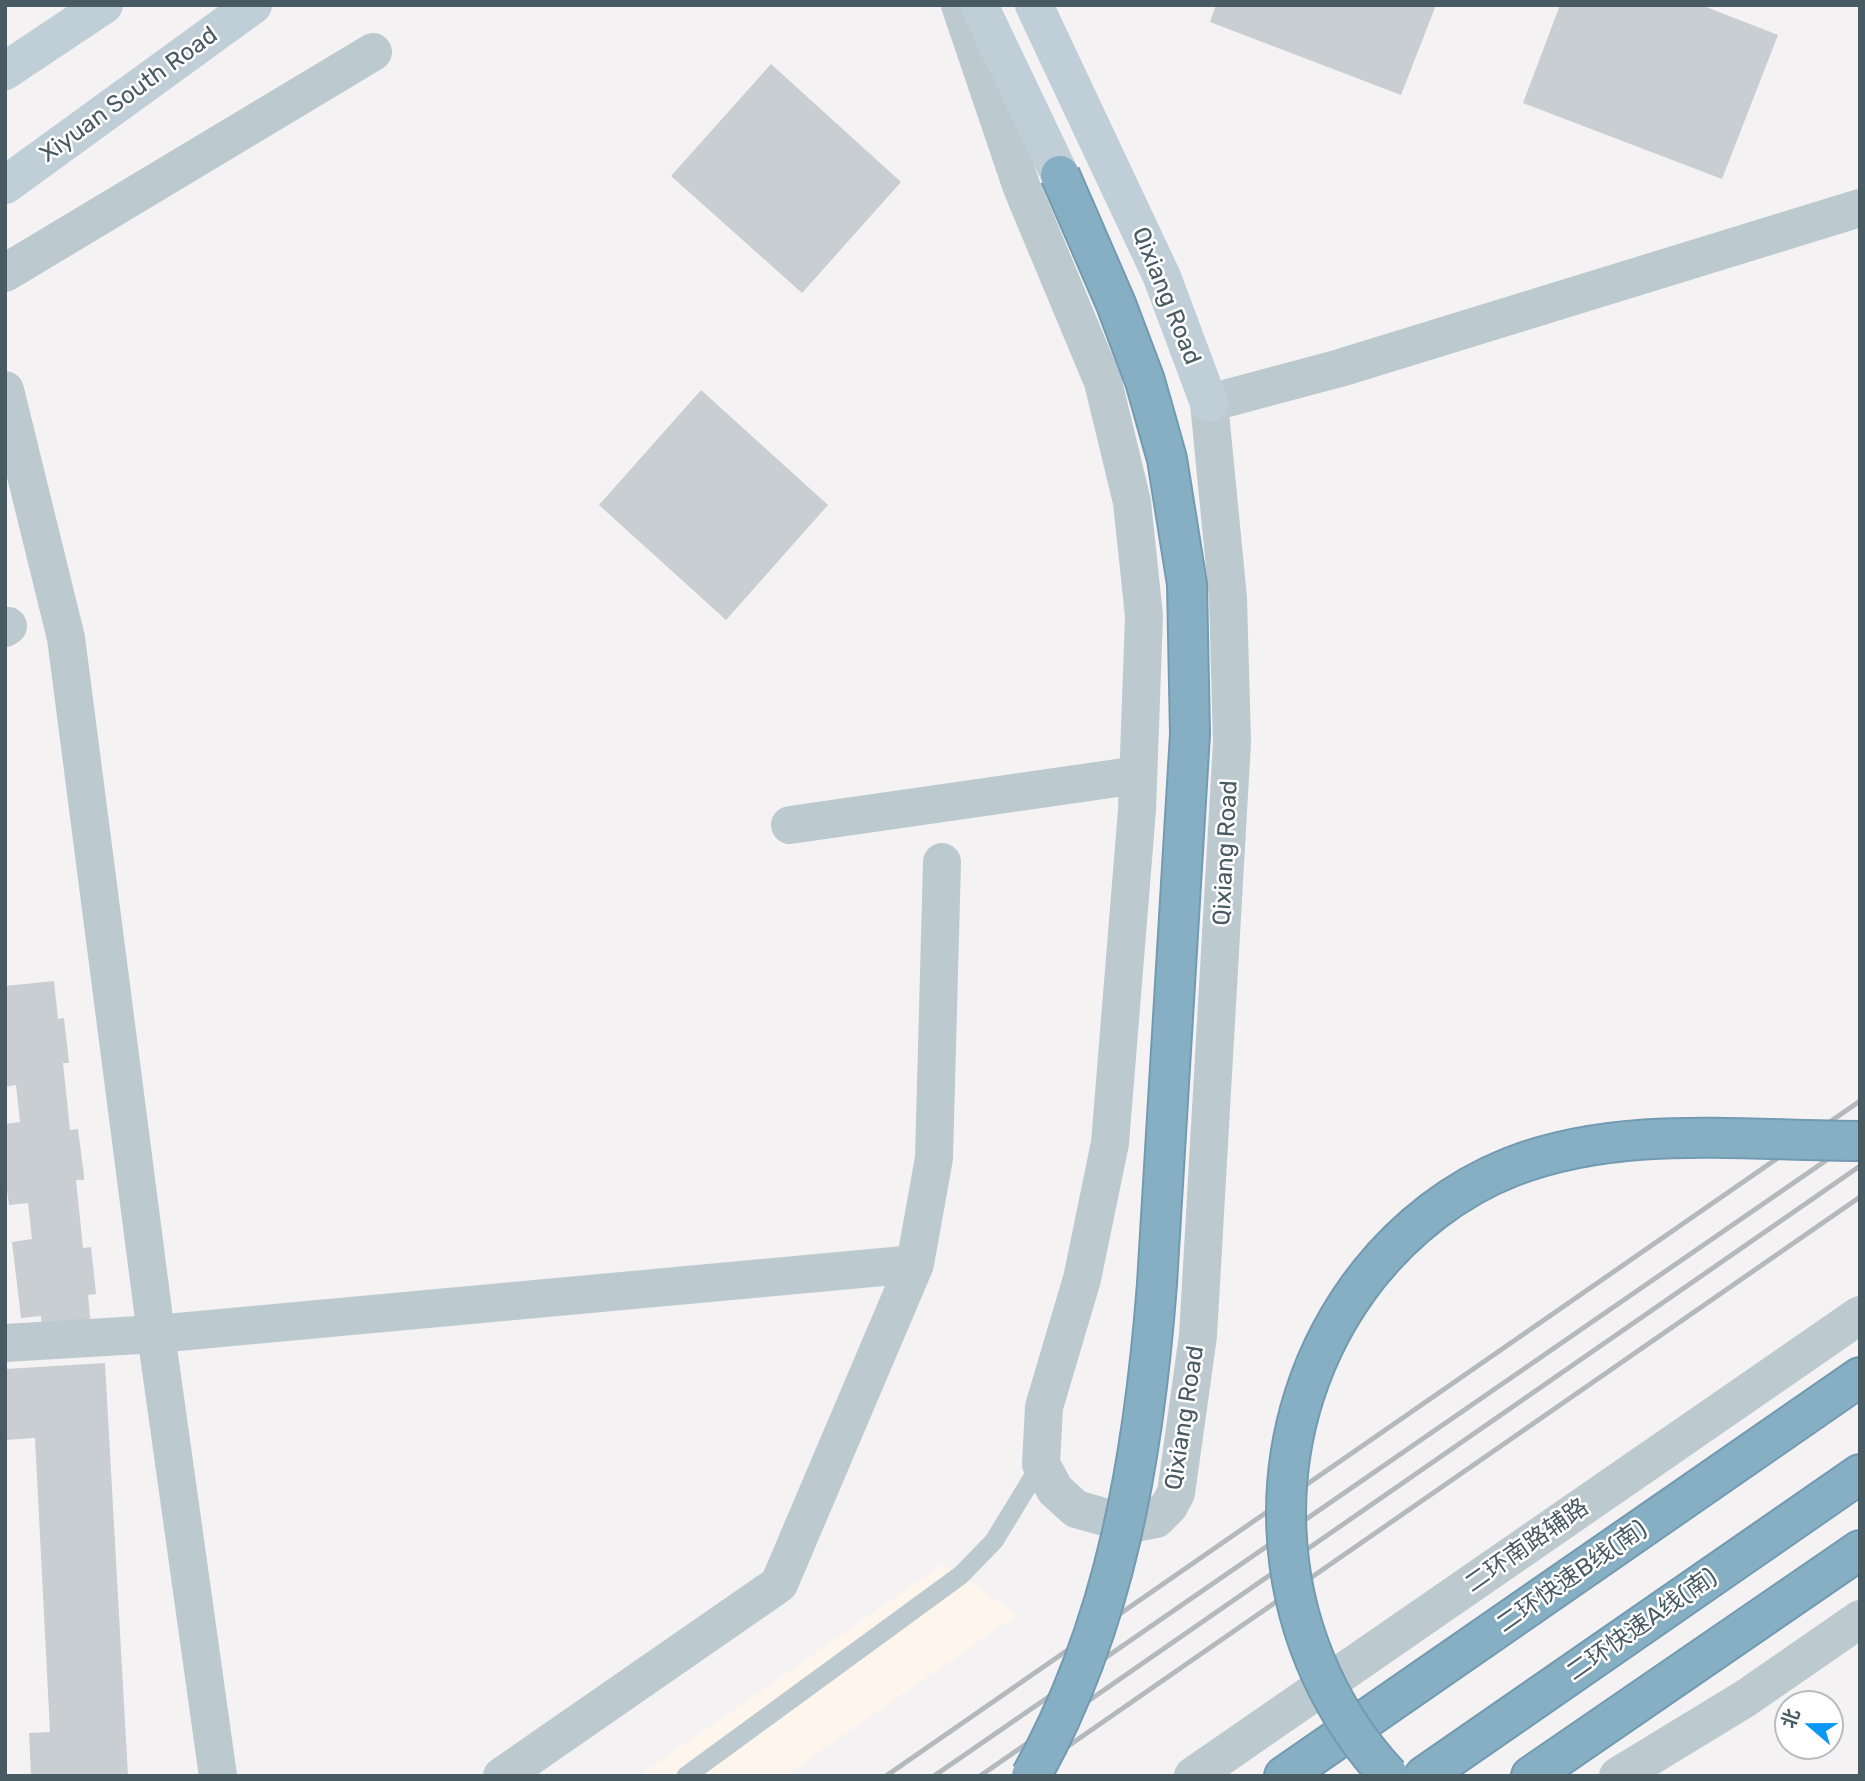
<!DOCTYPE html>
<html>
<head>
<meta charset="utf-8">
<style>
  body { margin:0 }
  #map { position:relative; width:1865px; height:1781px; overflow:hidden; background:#f5f2f3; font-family:Rubik,"Noto Sans SC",sans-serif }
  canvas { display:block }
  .frame { position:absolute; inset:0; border:7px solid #485a62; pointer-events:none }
  .north { position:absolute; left:1774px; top:1690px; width:70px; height:70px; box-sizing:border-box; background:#fff; border:2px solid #b6bdc0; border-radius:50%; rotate:290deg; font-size:19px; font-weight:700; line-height:28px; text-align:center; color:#485a62 }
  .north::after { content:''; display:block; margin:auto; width:24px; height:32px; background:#0b97f6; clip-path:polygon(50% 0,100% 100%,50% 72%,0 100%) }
</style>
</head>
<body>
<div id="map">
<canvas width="1865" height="1781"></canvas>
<div class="frame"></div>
<div class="north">北</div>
</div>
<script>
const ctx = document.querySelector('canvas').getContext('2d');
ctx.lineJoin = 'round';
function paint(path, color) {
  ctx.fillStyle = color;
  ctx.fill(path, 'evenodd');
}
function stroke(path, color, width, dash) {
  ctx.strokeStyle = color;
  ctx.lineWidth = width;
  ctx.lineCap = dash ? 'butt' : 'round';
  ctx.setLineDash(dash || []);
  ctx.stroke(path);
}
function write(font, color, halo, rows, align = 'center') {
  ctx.font = font + ' Rubik,"Noto Sans SC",sans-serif';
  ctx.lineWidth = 5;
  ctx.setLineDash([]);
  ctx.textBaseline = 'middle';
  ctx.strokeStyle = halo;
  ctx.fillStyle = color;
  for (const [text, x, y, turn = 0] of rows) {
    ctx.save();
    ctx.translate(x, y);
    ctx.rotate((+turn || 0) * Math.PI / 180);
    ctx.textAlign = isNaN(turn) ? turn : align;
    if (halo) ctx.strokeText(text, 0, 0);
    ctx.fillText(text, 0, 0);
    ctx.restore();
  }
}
const commercial = new Path2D(`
  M 943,1564 L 1017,1615 L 784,1776 L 639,1776 Z`);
const building = new Path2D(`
  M 1216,5 L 1436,5 L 1401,95 L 1210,22 Z
  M 1560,5 L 1701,5 L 1778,35 L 1722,179 L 1523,103 Z
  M 771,64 L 901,182 L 802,293 L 671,176 Z
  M 701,390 L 828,505 L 726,620 L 599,505 Z
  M 54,981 L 58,1019 L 64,1018 L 69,1063 L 63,1063 L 70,1130 L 78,1129 L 84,1176 L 84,1180 L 76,1180 L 83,1248 L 91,1247 L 96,1294 L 88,1295 L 91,1326 L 42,1331 L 41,1316 L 21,1318 L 12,1242 L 32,1239 L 28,1203 L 9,1205 L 5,1175 L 5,1124 L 20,1122 L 16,1085 L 5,1087 L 5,1003 L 7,1003 L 5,986 Z
  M 105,1363 L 128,1776 L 31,1776 L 29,1733 L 50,1732 L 35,1438 L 5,1440 L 5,1369 Z`);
const lane = new Path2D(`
  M 686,1776 L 961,1575 L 994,1541 L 1041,1464`);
const street = new Path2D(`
  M 960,5 L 1022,188 L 1103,382 L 1132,502 L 1144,616 L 1137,810 L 1110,1143 L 1082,1279 L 1044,1407 L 1041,1464 L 1055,1490 L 1076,1509 L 1129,1524 L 1156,1519 L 1169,1506 L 1176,1493 L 1198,1336 L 1232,742 L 1228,598 L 1209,403 L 1340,368 L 1860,208
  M 5,273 L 373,52
  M 5,390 L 66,638 L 156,1334 L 218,1776
  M 5,628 L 8,626
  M 790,825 L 1138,775
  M 5,1343 L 156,1334 L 915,1264
  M 502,1776 L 779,1584 L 915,1264 L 934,1158 L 942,862
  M 1193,1776 L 1860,1315
  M 1618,1776 L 1746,1698 L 1860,1619`);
const secondary = new Path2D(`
  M 979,5 L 1060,175
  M 1034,5 L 1162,277 L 1209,403
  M 5,71 L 104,5
  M 5,185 L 253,5`);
const highway = new Path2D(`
  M 1284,1776 L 1860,1377
  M 1424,1776 L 1860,1474
  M 1531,1776 L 1860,1550`);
const rail = new Path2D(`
  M 886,1776 L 1860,1101
  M 934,1776 L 1860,1137
  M 980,1776 L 1860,1166
  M 1025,1776 L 1860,1197`);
const highwayBridge = new Path2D(`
  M 1031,1776 C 1116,1625 1144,1454 1157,1284 L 1190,734 L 1187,584 L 1167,459 L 1145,381 L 1116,304 L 1060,175
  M 1389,1776 C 1260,1637 1251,1423 1369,1274 C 1406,1228 1455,1189 1511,1167 C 1621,1124 1744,1141 1860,1141`);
const streetNames = [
  ["Xiyuan South Road",129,95,-36],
  ["Qixiang Road",1166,296,68],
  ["Qixiang Road",1226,853,-87],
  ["Qixiang Road",1185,1418,-81],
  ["二环南路辅路",1527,1546,-35],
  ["二环快速B线(南)",1572,1577,-35],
  ["二环快速A线(南)",1642,1625,-35]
];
paint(commercial, '#fef6ed');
paint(building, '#c9ced2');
stroke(highway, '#729ab1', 42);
stroke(lane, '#bccad0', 19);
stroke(street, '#bccad0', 38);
stroke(secondary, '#bfced7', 38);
stroke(highway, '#87afc4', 38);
stroke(rail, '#b4b9bd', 5);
stroke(highwayBridge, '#729ab1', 42, []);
stroke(highwayBridge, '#87afc4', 38);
write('24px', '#485a62', '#fff', streetNames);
</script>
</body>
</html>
